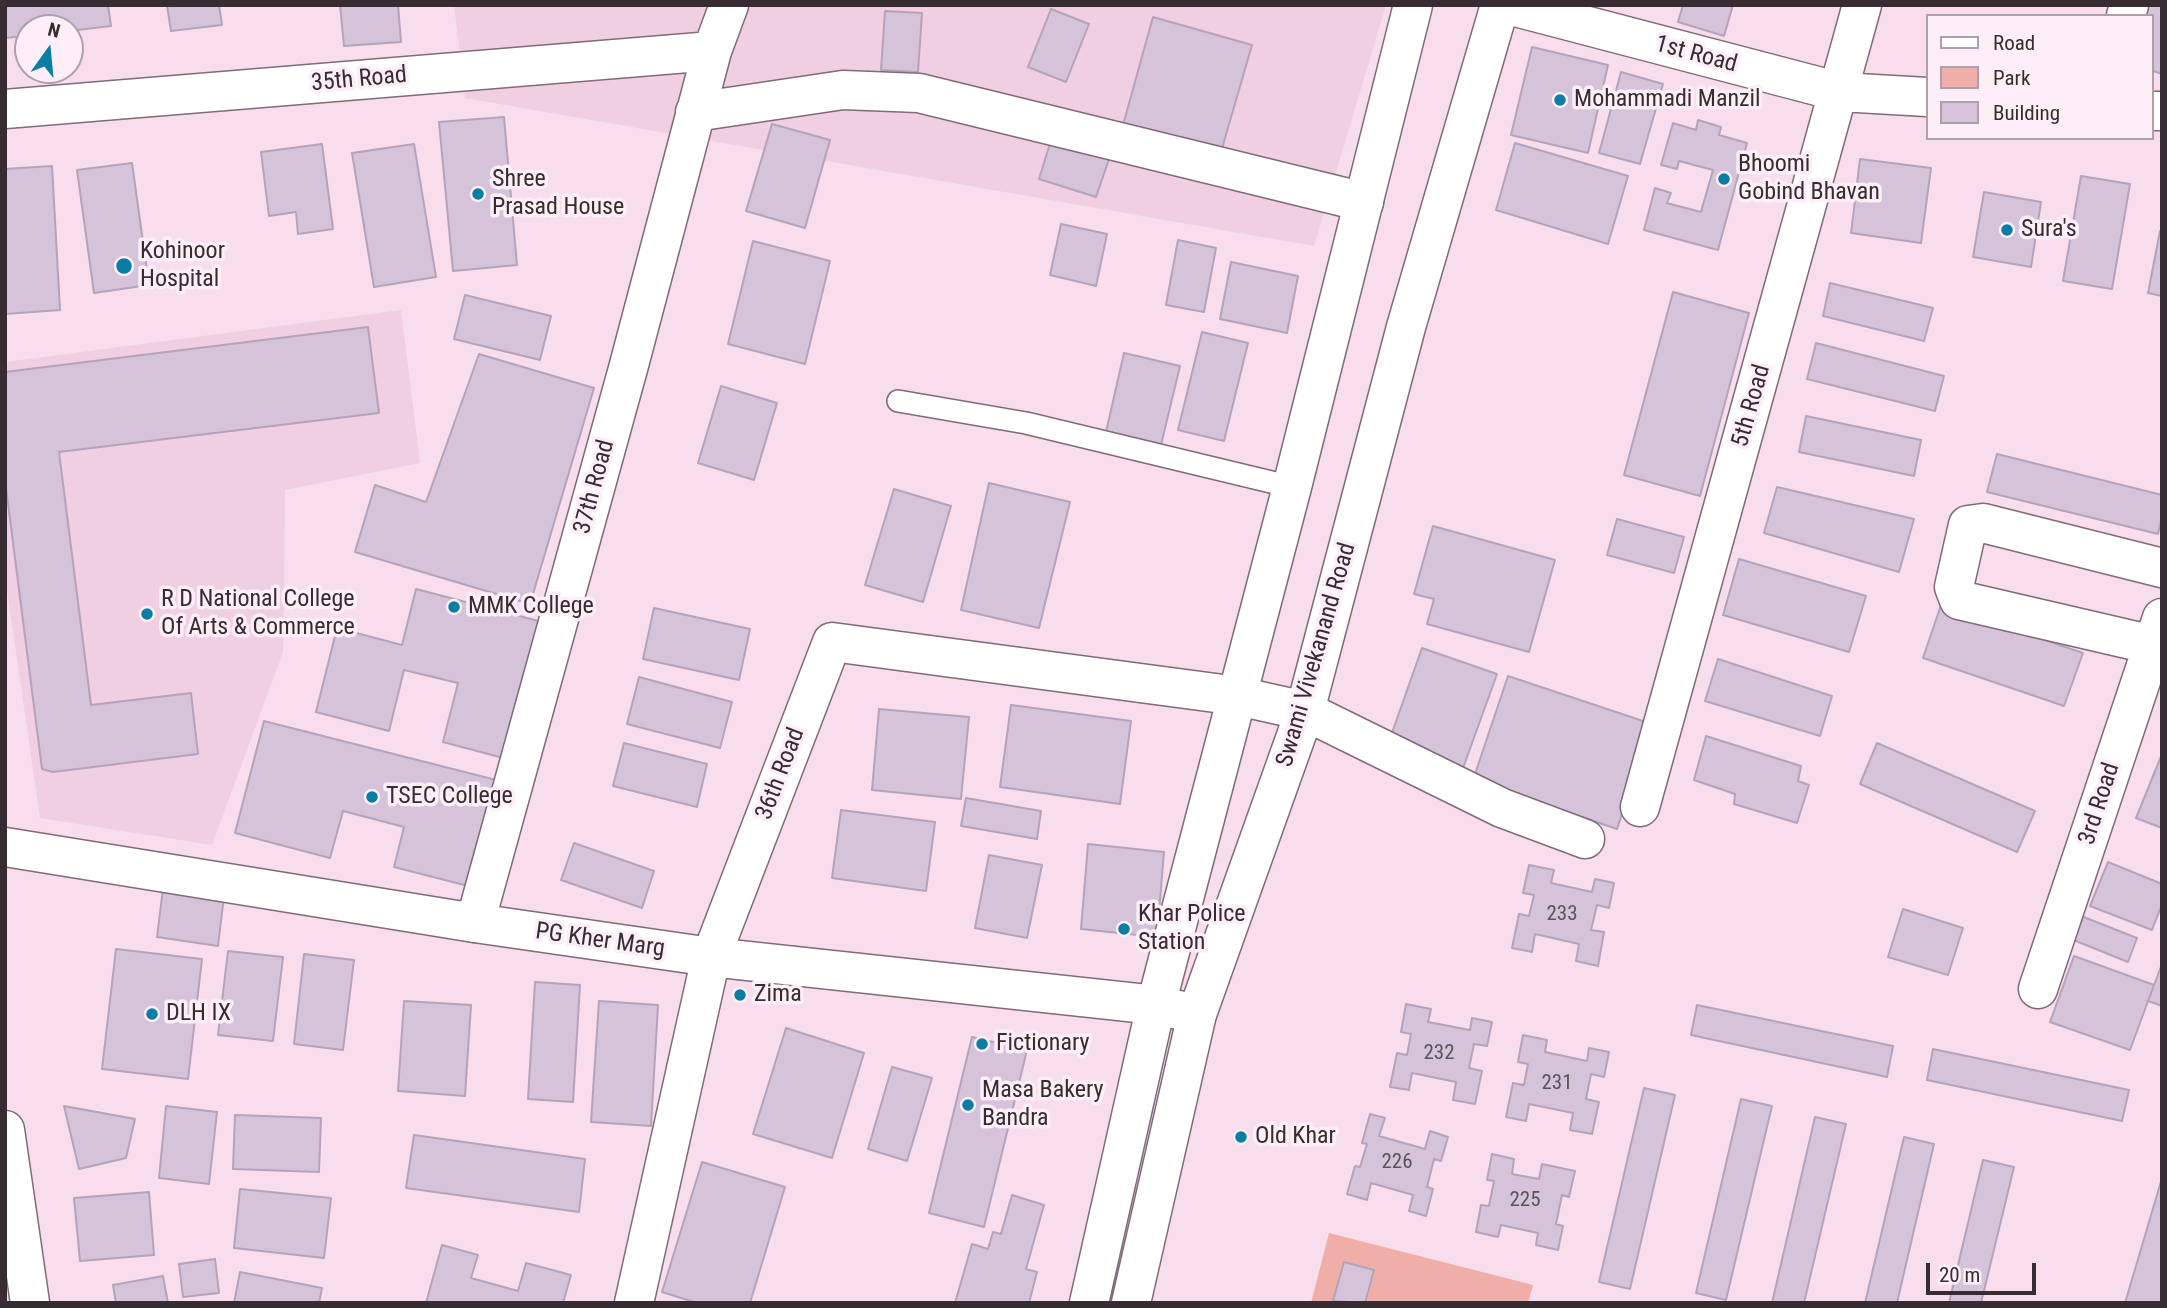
<!DOCTYPE html>
<html>
<head>
<meta charset="utf-8">
<style>
  body { margin:0 }
  #map { position:relative; width:2167px; height:1308px; overflow:hidden; background:#f8dded; font-family:"Roboto Condensed",sans-serif }
  canvas { display:block }
  .frame { position:absolute; inset:0; border:7px solid #362c32; pointer-events:none }
  .legend { position:absolute; left:1926px; top:14px; width:228px; height:126px; box-sizing:border-box; background:#feeef7; border:2px solid #aea0a8; margin:0; padding:9px 12px; list-style:none; font-size:21px; color:#362c32 }
  .legend li { display:flex; align-items:center; gap:14px; height:35px }
  .legend b { width:35px; border:2px solid #aea0a8 }
  .north { position:absolute; left:14px; top:14px; width:70px; height:70px; box-sizing:border-box; background:#feeef7; border:2px solid #aea0a8; border-radius:50%; rotate:15deg; font-size:19px; font-weight:700; line-height:28px; text-align:center; color:#362c32 }
  .north::after { content:''; display:block; margin:auto; width:24px; height:32px; background:#087ea5; clip-path:polygon(50% 0,100% 100%,50% 72%,0 100%) }
  .scale { position:absolute; left:1926px; top:1263px; width:110px; height:32px; box-sizing:border-box; border:4px solid #362c32; border-top:0; padding-left:9px; font-size:21px; line-height:24px; white-space:nowrap; color:#362c32; -webkit-text-stroke:5px #feeef7; paint-order:stroke }
</style>
</head>
<body>
<div id="map">
<canvas width="2167" height="1308"></canvas>
<div class="frame"></div>
<ul class="legend">
<li><b style="height:9px;background:#fff"></b>Road</li>
<li><b style="height:19px;background:#efafa8"></b>Park</li>
<li><b style="height:19px;background:#d4c3d9"></b>Building</li>
</ul>
<div class="north">N</div>
<div class="scale">20 m</div>
</div>
<script>
const ctx = document.querySelector('canvas').getContext('2d');
ctx.lineJoin = 'round';
function paint(path, color) {
  ctx.fillStyle = color;
  ctx.fill(path, 'evenodd');
}
function stroke(path, color, width, dash) {
  ctx.strokeStyle = color;
  ctx.lineWidth = width;
  ctx.lineCap = dash ? 'butt' : 'round';
  ctx.setLineDash(dash || []);
  ctx.stroke(path);
}
function write(font, color, halo, rows, align = 'center') {
  ctx.font = font + ' "Roboto Condensed",sans-serif';
  ctx.lineWidth = 7;
  ctx.setLineDash([]);
  ctx.textBaseline = 'middle';
  ctx.strokeStyle = halo;
  ctx.fillStyle = color;
  for (const [text, x, y, turn = 0] of rows) {
    ctx.save();
    ctx.translate(x, y);
    ctx.rotate((+turn || 0) * Math.PI / 180);
    ctx.textAlign = isNaN(turn) ? turn : align;
    if (halo) ctx.strokeText(text, 0, 0);
    ctx.fillText(text, 0, 0);
    ctx.restore();
  }
}
const built = new Path2D(`
  M 454,5 L 1386,5 L 1314,246 L 465,98 Z
  M 401,310 L 420,463 L 285,490 L 283,652 L 212,845 L 40,818 L 5,576 L 5,362 Z`);
const green = new Path2D(`
  M 1329,1233 L 1533,1285 L 1528,1303 L 1311,1303 Z`);
const building = new Path2D(`
  M 5,5 L 108,5 L 111,26 L 70,31 L 70,28 L 28,28 L 28,36 L 5,38 Z
  M 167,5 L 219,5 L 222,25 L 171,31 Z
  M 340,5 L 398,5 L 401,42 L 344,46 Z
  M 1683,5 L 1733,5 L 1724,36 L 1678,22 Z
  M 2138,5 L 2162,5 L 2162,74 L 2151,70 L 2151,16 L 2135,16 Z
  M 1051,9 L 1089,24 L 1066,82 L 1028,67 Z
  M 885,11 L 922,13 L 918,72 L 881,70 Z
  M 1153,17 L 1252,45 L 1221,152 L 1123,125 Z
  M 1532,47 L 1608,65 L 1588,153 L 1511,135 Z
  M 1621,72 L 1663,84 L 1640,164 L 1599,153 Z
  M 504,117 L 517,265 L 453,271 L 439,122 Z
  M 1698,120 L 1721,127 L 1719,135 L 1747,143 L 1718,250 L 1644,230 L 1655,188 L 1671,193 L 1667,203 L 1701,212 L 1713,170 L 1679,161 L 1677,169 L 1661,165 L 1673,123 L 1696,130 Z
  M 772,124 L 830,140 L 805,228 L 746,211 Z
  M 1052,137 L 1110,156 L 1096,197 L 1039,179 Z
  M 1515,143 L 1628,176 L 1608,244 L 1496,210 Z
  M 322,144 L 333,229 L 298,234 L 296,212 L 269,216 L 261,152 Z
  M 414,144 L 436,277 L 374,287 L 352,153 Z
  M 1860,159 L 1931,168 L 1921,243 L 1851,233 Z
  M 132,163 L 149,285 L 94,293 L 77,170 Z
  M 52,166 L 60,310 L 5,314 L 5,169 Z
  M 2081,176 L 2130,184 L 2112,289 L 2063,281 Z
  M 1984,192 L 2041,202 L 2031,267 L 1973,257 Z
  M 1061,224 L 1107,234 L 1096,286 L 1050,275 Z
  M 2160,231 L 2162,231 L 2162,296 L 2148,293 Z
  M 1178,240 L 1216,248 L 1204,312 L 1166,305 Z
  M 753,241 L 830,261 L 805,364 L 728,344 Z
  M 1231,262 L 1298,276 L 1287,333 L 1220,319 Z
  M 1830,283 L 1933,308 L 1924,341 L 1823,316 Z
  M 1673,292 L 1749,313 L 1700,496 L 1624,475 Z
  M 465,295 L 551,316 L 540,360 L 454,339 Z
  M 368,327 L 379,413 L 59,452 L 91,705 L 191,693 L 198,754 L 53,772 L 42,769 L 5,480 L 5,372 Z
  M 1202,332 L 1248,343 L 1224,441 L 1178,430 Z
  M 1816,343 L 1944,376 L 1935,411 L 1807,379 Z
  M 1124,353 L 1180,366 L 1161,445 L 1106,432 Z
  M 479,354 L 594,388 L 530,604 L 355,552 L 375,485 L 426,502 Z
  M 721,386 L 777,403 L 754,480 L 698,463 Z
  M 1806,416 L 1921,440 L 1914,476 L 1799,452 Z
  M 1997,454 L 2162,495 L 2162,516 L 2158,534 L 1987,492 Z
  M 989,483 L 1070,502 L 1039,628 L 961,610 Z
  M 1777,487 L 1914,519 L 1899,572 L 1764,533 Z
  M 894,489 L 951,506 L 923,602 L 865,585 Z
  M 1617,519 L 1684,537 L 1674,573 L 1607,555 Z
  M 1433,526 L 1555,560 L 1529,652 L 1427,624 L 1434,599 L 1414,594 Z
  M 1739,559 L 1866,596 L 1849,652 L 1723,615 Z
  M 416,589 L 546,623 L 511,760 L 443,742 L 458,683 L 404,670 L 389,731 L 316,712 L 337,628 L 402,645 Z
  M 1941,605 L 2083,653 L 2064,706 L 1923,658 Z
  M 654,608 L 750,629 L 739,680 L 643,659 Z
  M 1422,648 L 1497,674 L 1462,771 L 1388,744 Z
  M 1718,659 L 1832,696 L 1820,736 L 1705,701 Z
  M 1508,676 L 1652,724 L 1617,829 L 1473,780 Z
  M 639,677 L 732,702 L 720,748 L 627,724 Z
  M 1011,705 L 1131,721 L 1120,804 L 1000,787 Z
  M 879,709 L 969,717 L 961,799 L 872,790 Z
  M 264,721 L 504,782 L 476,888 L 394,867 L 404,827 L 343,811 L 330,858 L 235,833 Z
  M 1706,736 L 1801,766 L 1798,781 L 1809,785 L 1797,823 L 1734,804 L 1735,794 L 1694,780 Z
  M 624,743 L 707,764 L 697,807 L 613,786 Z
  M 1877,743 L 2035,811 L 2017,852 L 1860,784 Z
  M 2162,754 L 2162,828 L 2136,818 Z
  M 966,798 L 1041,811 L 1037,839 L 961,826 Z
  M 841,810 L 935,822 L 926,891 L 832,878 Z
  M 574,843 L 654,871 L 642,908 L 561,880 Z
  M 1088,844 L 1164,852 L 1157,937 L 1081,929 Z
  M 989,855 L 1042,865 L 1027,938 L 975,928 Z
  M 2108,862 L 2162,884 L 2162,904 L 2152,930 L 2090,906 Z
  M 1529,865 L 1554,870 L 1551,883 L 1592,892 L 1595,879 L 1614,883 L 1609,908 L 1597,905 L 1591,930 L 1604,932 L 1598,966 L 1576,961 L 1579,944 L 1535,934 L 1532,952 L 1512,948 L 1519,914 L 1529,916 L 1534,895 L 1523,893 Z
  M 164,880 L 225,888 L 218,946 L 157,937 Z
  M 1903,909 L 1963,928 L 1948,975 L 1888,957 Z
  M 2076,914 L 2137,938 L 2128,962 L 2066,937 Z
  M 116,949 L 202,959 L 188,1079 L 102,1069 Z
  M 228,951 L 283,957 L 273,1041 L 218,1035 Z
  M 304,954 L 354,960 L 343,1050 L 294,1044 Z
  M 2074,956 L 2154,985 L 2130,1050 L 2050,1022 Z
  M 2162,964 L 2162,1006 L 2148,1001 Z
  M 535,982 L 580,985 L 573,1102 L 528,1099 Z
  M 404,1001 L 471,1005 L 465,1096 L 398,1091 Z
  M 599,1001 L 658,1005 L 651,1126 L 591,1122 Z
  M 1406,1004 L 1431,1009 L 1428,1022 L 1470,1030 L 1472,1018 L 1492,1022 L 1487,1046 L 1474,1044 L 1469,1068 L 1482,1071 L 1475,1104 L 1453,1100 L 1456,1082 L 1412,1073 L 1409,1090 L 1390,1087 L 1397,1053 L 1407,1055 L 1411,1034 L 1401,1032 Z
  M 1697,1005 L 1893,1046 L 1887,1077 L 1691,1035 Z
  M 786,1028 L 864,1053 L 832,1158 L 753,1134 Z
  M 1523,1035 L 1547,1040 L 1545,1052 L 1587,1061 L 1589,1048 L 1609,1052 L 1604,1077 L 1591,1074 L 1586,1099 L 1599,1102 L 1592,1134 L 1570,1130 L 1573,1113 L 1529,1104 L 1526,1121 L 1506,1117 L 1513,1083 L 1524,1085 L 1528,1064 L 1518,1062 Z
  M 972,1037 L 1027,1050 L 984,1227 L 929,1213 Z
  M 1933,1049 L 2129,1090 L 2122,1121 L 1927,1080 Z
  M 892,1067 L 932,1078 L 907,1161 L 868,1149 Z
  M 1644,1088 L 1675,1095 L 1630,1289 L 1599,1282 Z
  M 1741,1099 L 1772,1106 L 1726,1300 L 1696,1293 Z
  M 64,1106 L 135,1119 L 126,1158 L 79,1169 Z
  M 166,1106 L 217,1112 L 209,1184 L 159,1178 Z
  M 1370,1114 L 1385,1118 L 1379,1136 L 1425,1149 L 1430,1131 L 1448,1137 L 1441,1161 L 1434,1159 L 1427,1187 L 1433,1189 L 1426,1216 L 1409,1211 L 1413,1195 L 1371,1183 L 1367,1200 L 1347,1194 L 1355,1166 L 1360,1167 L 1367,1144 L 1362,1143 Z
  M 235,1115 L 321,1118 L 319,1172 L 233,1169 Z
  M 1815,1117 L 1846,1124 L 1804,1303 L 1772,1303 Z
  M 414,1135 L 585,1159 L 579,1212 L 406,1188 Z
  M 1904,1137 L 1934,1144 L 1897,1303 L 1865,1303 Z
  M 1492,1154 L 1514,1159 L 1512,1174 L 1539,1179 L 1542,1164 L 1575,1171 L 1569,1197 L 1562,1195 L 1556,1224 L 1563,1226 L 1558,1250 L 1536,1245 L 1538,1233 L 1501,1225 L 1498,1237 L 1476,1232 L 1481,1205 L 1489,1206 L 1494,1181 L 1487,1180 Z
  M 1983,1160 L 2014,1167 L 1981,1303 L 1949,1303 Z
  M 702,1162 L 785,1187 L 750,1303 L 697,1303 L 662,1292 Z
  M 2162,1178 L 2162,1303 L 2125,1303 Z
  M 240,1189 L 331,1198 L 324,1258 L 234,1248 Z
  M 149,1192 L 154,1255 L 80,1261 L 74,1198 Z
  M 1012,1195 L 1044,1205 L 1026,1269 L 1037,1272 L 1029,1303 L 955,1303 L 972,1244 L 988,1249 L 993,1232 L 1001,1234 Z
  M 442,1245 L 478,1255 L 471,1278 L 518,1291 L 526,1263 L 571,1275 L 563,1303 L 426,1303 Z
  M 215,1259 L 219,1293 L 183,1297 L 179,1264 Z
  M 1344,1262 L 1374,1270 L 1365,1303 L 1333,1301 Z
  M 240,1272 L 322,1288 L 319,1303 L 234,1303 Z
  M 163,1276 L 168,1303 L 116,1303 L 113,1285 Z`);
const lane = new Path2D(`
  M 898,401 L 1026,423 L 1292,487`);
const street = new Path2D(`
  M 1508,5 L 1840,92 L 1927,97
  M 2126,16 L 2129,5
  M 5,109 L 712,51
  M 2151,111 L 2162,111
  M 695,112 L 843,90 L 919,93 L 1364,202
  M 2153,645 L 1959,600 L 1954,587 L 1968,525 L 1983,523 L 2162,568
  M 1640,807 L 1862,5
  M 475,923 L 629,365 L 712,51 L 729,5
  M 2038,989 L 2162,618
  M 634,1303 L 711,957 L 832,642 L 1238,696 L 1305,711 L 1502,808 L 1585,839`);
const secondary = new Path2D(`
  M 5,847 L 475,923 L 711,957 L 1156,1005 L 1197,1014
  M 5,1130 L 30,1303`);
const primary = new Path2D(`
  M 1089,1303 L 1156,1005 L 1292,487 L 1413,5
  M 1131,1303 L 1197,1014 L 1305,711 L 1406,327 L 1500,5`);
const markers = [
  [1560,100,7,"#087ea5"],
  [1724,179,7,"#087ea5"],
  [478,194,7,"#087ea5"],
  [2007,230,7,"#087ea5"],
  [124,266,9,"#087ea5"],
  [454,607,7,"#087ea5"],
  [147,614,7,"#087ea5"],
  [372,797,7,"#087ea5"],
  [1124,929,7,"#087ea5"],
  [740,995,7,"#087ea5"],
  [152,1014,7,"#087ea5"],
  [982,1044,7,"#087ea5"],
  [968,1105,7,"#087ea5"],
  [1241,1137,7,"#087ea5"]
];
const numberNames = [
  ["233",1562,915],
  ["232",1439,1054],
  ["231",1557,1084],
  ["226",1397,1163],
  ["225",1525,1201]
];
const streetNames = [
  ["1st Road",1696,55,15],
  ["35th Road",359,80,-5],
  ["5th Road",1752,406,-74],
  ["37th Road",595,487,-75],
  ["Swami Vivekanand Road",1317,655,-74],
  ["36th Road",781,774,-69],
  ["3rd Road",2100,804,-72],
  ["PG Kher Marg",600,941,8]
];
const poiNames = [
  ["Mohammadi Manzil",1574,100],
  ["Bhoomi",1738,165],
  ["Gobind Bhavan",1738,193],
  ["Shree",492,180],
  ["Prasad House",492,208],
  ["Sura's",2021,230],
  ["Kohinoor",140,252],
  ["Hospital",140,280],
  ["R D National College",161,600],
  ["Of Arts & Commerce",161,628],
  ["MMK College",468,607],
  ["TSEC College",386,797],
  ["Khar Police",1138,915],
  ["Station",1138,943],
  ["Zima",754,995],
  ["DLH IX",166,1014],
  ["Fictionary",996,1044],
  ["Masa Bakery",982,1091],
  ["Bandra",982,1119],
  ["Old Khar",1255,1137]
];
paint(built, '#f0cfe2');
paint(green, '#efafa8');
paint(building, '#d4c3d9');
stroke(building, '#b4a3b9', 2);
stroke(lane, '#826a78', 24);
stroke(street, '#826a78', 41);
stroke(secondary, '#826a78', 41);
stroke(primary, '#826a78', 41);
stroke(lane, '#fff', 21);
stroke(street, '#fff', 38);
stroke(secondary, '#fff', 38);
stroke(primary, '#fff', 38);
for (const [x, y, r, color] of markers) {
  const dot = new Path2D();
  dot.arc(x, y, r, 0, 2 * Math.PI);
  ctx.fillStyle = color;
  ctx.fill(dot);
  stroke(dot, '#feeef7', 2.5);
}
write('21px', '#5e525c', null, numberNames);
write('24px', '#362c32', '#feeef7', streetNames);
write('24px', '#362c32', '#feeef7', poiNames, 'left');
</script>
</body>
</html>
